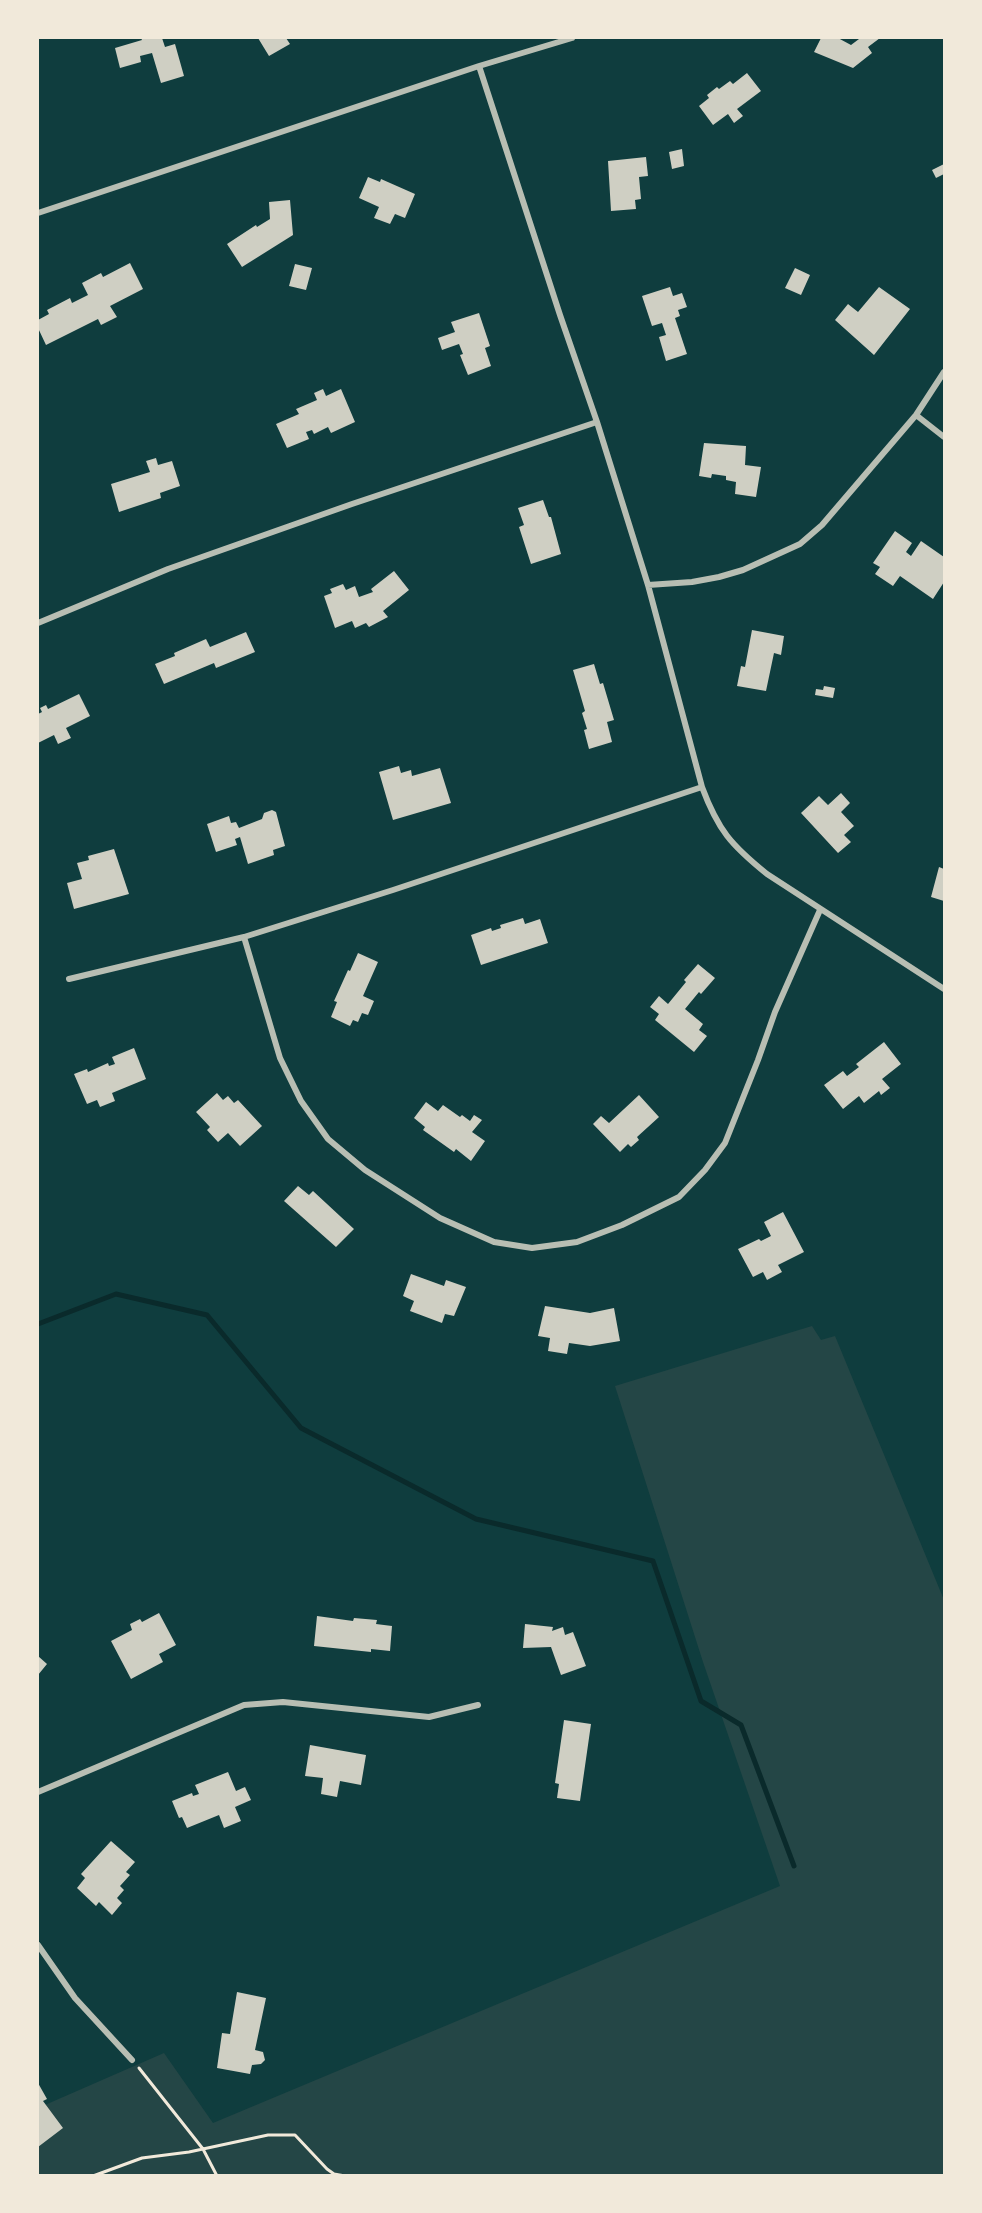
<!DOCTYPE html>
<html>
<head>
<meta charset="utf-8">
<style>
  body { margin:0 }
  #map { position:relative; width:982px; height:2213px; overflow:hidden; background:#0f3d3e; font-family:Raleway,sans-serif }
  canvas { display:block }
  .frame { position:absolute; inset:0; border:39px solid #f1e9da; pointer-events:none }
</style>
</head>
<body>
<div id="map">
<canvas width="982" height="2213"></canvas>
<div class="frame"></div>
</div>
<script>
const ctx = document.querySelector('canvas').getContext('2d');
ctx.lineJoin = 'round';
function paint(path, color) {
  ctx.fillStyle = color;
  ctx.fill(path, 'evenodd');
}
function stroke(path, color, width, dash) {
  ctx.strokeStyle = color;
  ctx.lineWidth = width;
  ctx.lineCap = dash ? 'butt' : 'round';
  ctx.setLineDash(dash || []);
  ctx.stroke(path);
}
const green = new Path2D(`
  M 812,1326 L 821,1340 L 835,1336 L 944,1600 L 944,2175 L 38,2175 L 38,2108 L 164,2053 L 213,2123 L 780,1886 L 703,1662 L 615,1386 Z`);
const stream = new Path2D(`
  M 38,1324 L 116,1294 L 207,1315 L 301,1428 L 476,1519 L 653,1561 L 701,1701 L 741,1725 L 794,1866`);
const building = new Path2D(`
  M 141,38 L 162,38 L 165,47 L 175,44 L 184,76 L 161,83 L 152,53 L 140,56 L 141,62 L 120,68 L 115,48 L 142,40 Z
  M 258,38 L 286,38 L 290,44 L 269,56 Z
  M 821,38 L 838,38 L 851,45 L 859,39 L 858,38 L 880,38 L 868,47 L 872,53 L 853,68 L 814,52 Z
  M 747,73 L 761,91 L 737,109 L 743,116 L 734,123 L 728,114 L 713,125 L 699,106 L 709,98 L 707,95 L 717,87 L 719,89 L 730,81 L 733,84 Z
  M 682,149 L 684,166 L 672,169 L 669,152 Z
  M 646,157 L 648,176 L 639,177 L 641,199 L 635,200 L 636,209 L 611,211 L 608,161 Z
  M 944,164 L 944,174 L 936,178 L 932,170 Z
  M 368,177 L 380,182 L 381,179 L 415,194 L 405,218 L 395,214 L 390,224 L 374,218 L 379,207 L 359,198 Z
  M 290,200 L 293,235 L 242,267 L 227,244 L 256,225 L 257,227 L 270,219 L 269,202 Z
  M 130,263 L 143,289 L 110,306 L 117,317 L 101,325 L 98,319 L 46,345 L 38,328 L 38,320 L 49,314 L 47,310 L 70,298 L 72,303 L 88,295 L 82,283 L 101,273 L 103,277 Z
  M 295,264 L 312,268 L 306,290 L 289,286 Z
  M 795,268 L 810,275 L 801,295 L 785,288 Z
  M 670,287 L 673,296 L 682,293 L 687,307 L 678,310 L 680,316 L 675,318 L 687,354 L 666,361 L 659,337 L 666,335 L 662,323 L 652,326 L 642,296 Z
  M 879,287 L 910,309 L 874,355 L 835,320 L 848,304 L 858,312 Z
  M 479,313 L 490,346 L 485,348 L 491,366 L 468,375 L 460,355 L 463,354 L 459,344 L 442,350 L 438,338 L 455,332 L 451,322 Z
  M 323,389 L 326,396 L 341,389 L 355,422 L 331,433 L 328,427 L 314,434 L 312,430 L 306,432 L 309,439 L 287,448 L 276,424 L 299,414 L 296,409 L 317,400 L 314,393 Z
  M 704,443 L 746,446 L 745,465 L 761,467 L 756,497 L 735,494 L 736,482 L 726,480 L 726,476 L 712,474 L 711,478 L 699,476 Z
  M 156,458 L 158,465 L 172,461 L 180,486 L 160,493 L 161,498 L 119,512 L 111,484 L 150,472 L 146,461 Z
  M 543,500 L 549,517 L 551,517 L 561,554 L 531,564 L 519,527 L 524,525 L 518,508 Z
  M 895,531 L 912,543 L 906,552 L 911,556 L 921,541 L 944,557 L 944,582 L 933,599 L 900,576 L 893,586 L 875,574 L 880,567 L 873,563 Z
  M 394,571 L 409,590 L 383,611 L 388,617 L 369,627 L 366,623 L 355,628 L 352,621 L 335,628 L 324,596 L 332,593 L 330,589 L 343,584 L 346,590 L 355,586 L 359,597 L 373,592 L 371,589 Z
  M 752,630 L 784,636 L 781,655 L 774,653 L 766,691 L 737,686 L 741,666 L 745,667 Z
  M 246,632 L 255,652 L 216,668 L 214,663 L 164,684 L 155,664 L 175,656 L 174,653 L 206,639 L 210,647 Z
  M 594,664 L 600,684 L 603,683 L 614,720 L 607,722 L 612,742 L 589,749 L 584,730 L 587,729 L 582,713 L 585,711 L 573,670 Z
  M 824,686 L 835,688 L 833,698 L 815,695 L 816,689 L 823,690 Z
  M 79,694 L 90,716 L 66,728 L 71,738 L 58,744 L 54,735 L 38,743 L 38,714 L 42,712 L 40,708 L 46,705 L 48,709 Z
  M 399,766 L 401,773 L 411,770 L 412,776 L 440,768 L 451,803 L 393,820 L 379,772 Z
  M 841,793 L 850,803 L 841,812 L 854,826 L 844,835 L 851,842 L 838,853 L 801,813 L 819,796 L 828,805 Z
  M 272,810 L 276,812 L 285,846 L 273,850 L 274,855 L 248,864 L 240,837 L 235,839 L 237,845 L 216,852 L 207,824 L 229,816 L 231,823 L 236,822 L 239,828 L 262,819 L 264,813 Z
  M 114,849 L 129,894 L 74,909 L 67,883 L 82,879 L 77,863 L 89,860 L 88,856 Z
  M 939,867 L 944,869 L 944,901 L 931,897 Z
  M 523,918 L 525,924 L 540,919 L 548,943 L 481,965 L 471,935 L 491,928 L 492,931 L 501,928 L 500,925 Z
  M 358,953 L 378,962 L 363,996 L 374,1001 L 368,1015 L 362,1013 L 358,1022 L 353,1020 L 350,1026 L 331,1017 L 337,1002 L 334,1001 L 348,970 L 350,971 Z
  M 698,964 L 715,978 L 701,994 L 699,992 L 685,1009 L 703,1024 L 699,1030 L 707,1036 L 694,1052 L 655,1020 L 659,1014 L 650,1007 L 659,996 L 668,1004 L 686,982 L 684,980 Z
  M 884,1042 L 901,1064 L 882,1079 L 890,1088 L 881,1095 L 879,1091 L 864,1103 L 859,1096 L 843,1109 L 824,1085 L 843,1071 L 847,1076 L 859,1067 L 856,1064 Z
  M 134,1048 L 146,1079 L 112,1093 L 115,1101 L 100,1107 L 97,1100 L 87,1104 L 74,1074 L 87,1069 L 88,1072 L 108,1063 L 109,1066 L 115,1064 L 112,1057 Z
  M 217,1093 L 223,1100 L 228,1096 L 234,1103 L 238,1100 L 262,1126 L 240,1146 L 228,1133 L 218,1142 L 207,1130 L 210,1127 L 196,1112 Z
  M 639,1095 L 659,1117 L 637,1137 L 639,1140 L 631,1147 L 628,1144 L 620,1152 L 593,1124 L 601,1116 L 609,1123 Z
  M 426,1102 L 438,1111 L 443,1105 L 460,1117 L 462,1115 L 470,1121 L 474,1115 L 482,1120 L 472,1132 L 485,1141 L 471,1161 L 456,1149 L 454,1152 L 423,1130 L 425,1127 L 414,1118 Z
  M 298,1186 L 309,1195 L 313,1191 L 354,1229 L 336,1247 L 284,1201 Z
  M 783,1212 L 804,1252 L 778,1265 L 782,1272 L 767,1280 L 763,1272 L 753,1277 L 738,1249 L 759,1239 L 761,1241 L 771,1236 L 764,1222 Z
  M 411,1274 L 444,1286 L 446,1280 L 466,1287 L 454,1316 L 445,1314 L 442,1323 L 410,1311 L 414,1301 L 403,1296 Z
  M 545,1306 L 590,1313 L 614,1308 L 620,1341 L 590,1346 L 569,1343 L 567,1354 L 548,1351 L 550,1338 L 538,1336 Z
  M 159,1613 L 176,1645 L 159,1654 L 163,1662 L 131,1679 L 111,1641 L 132,1630 L 130,1624 L 140,1619 L 142,1622 Z
  M 317,1616 L 353,1621 L 354,1618 L 377,1620 L 376,1624 L 392,1626 L 390,1651 L 371,1649 L 371,1652 L 314,1646 Z
  M 525,1624 L 553,1627 L 552,1631 L 563,1627 L 565,1635 L 573,1632 L 586,1666 L 561,1675 L 551,1647 L 523,1648 Z
  M 38,1656 L 47,1664 L 38,1675 Z
  M 564,1720 L 591,1724 L 580,1801 L 557,1798 L 559,1784 L 555,1783 Z
  M 310,1745 L 366,1755 L 361,1785 L 340,1781 L 337,1797 L 321,1794 L 323,1778 L 305,1776 Z
  M 228,1772 L 236,1791 L 245,1787 L 251,1800 L 235,1807 L 241,1821 L 224,1828 L 219,1815 L 187,1828 L 182,1817 L 179,1818 L 172,1801 L 192,1793 L 193,1796 L 199,1794 L 195,1785 Z
  M 111,1841 L 135,1862 L 126,1872 L 130,1875 L 120,1886 L 124,1890 L 117,1898 L 122,1903 L 112,1915 L 99,1902 L 96,1906 L 77,1888 L 85,1878 L 81,1874 Z
  M 237,1992 L 266,1998 L 255,2050 L 263,2052 L 265,2060 L 261,2064 L 252,2065 L 250,2074 L 217,2068 L 222,2033 L 230,2034 Z
  M 38,2083 L 47,2099 L 43,2101 L 63,2128 L 38,2147 Z`);
const path = new Path2D(`
  M 139,2068 L 203,2149 L 217,2176
  M 93,2176 L 142,2158 L 189,2152 L 268,2135 L 295,2135 L 327,2169 L 334,2174 L 345,2176`);
const minor = new Path2D(`
  M 479,66 L 560,315 L 597,422 L 648,585 L 702,787 C 718,830 731,845 767,874 L 944,989
  M 38,213 L 479,66 L 572,38
  M 916,415 L 944,437
  M 648,585 L 692,582 L 719,577 L 743,570 L 800,544 L 822,525 L 916,415 L 944,372
  M 38,623 L 168,569 L 352,504 L 597,422
  M 244,937 L 280,1058 L 301,1101 L 328,1139 L 365,1170 L 440,1218 L 494,1242 L 532,1248 L 577,1242 L 622,1225 L 679,1197 L 705,1170 L 725,1143 L 758,1060 L 775,1012 L 820,910
  M 69,979 L 244,937 L 393,890 L 702,787
  M 38,1792 L 244,1705 L 283,1702 L 429,1717 L 478,1705
  M 38,1945 L 75,1998 L 132,2060`);
paint(green, '#244646');
stroke(stream, '#0a2a2b', 5);
paint(building, '#cfcfc3');
stroke(path, '#f1e9da', 3);
stroke(minor, '#b8beb3', 6);
</script>
</body>
</html>
